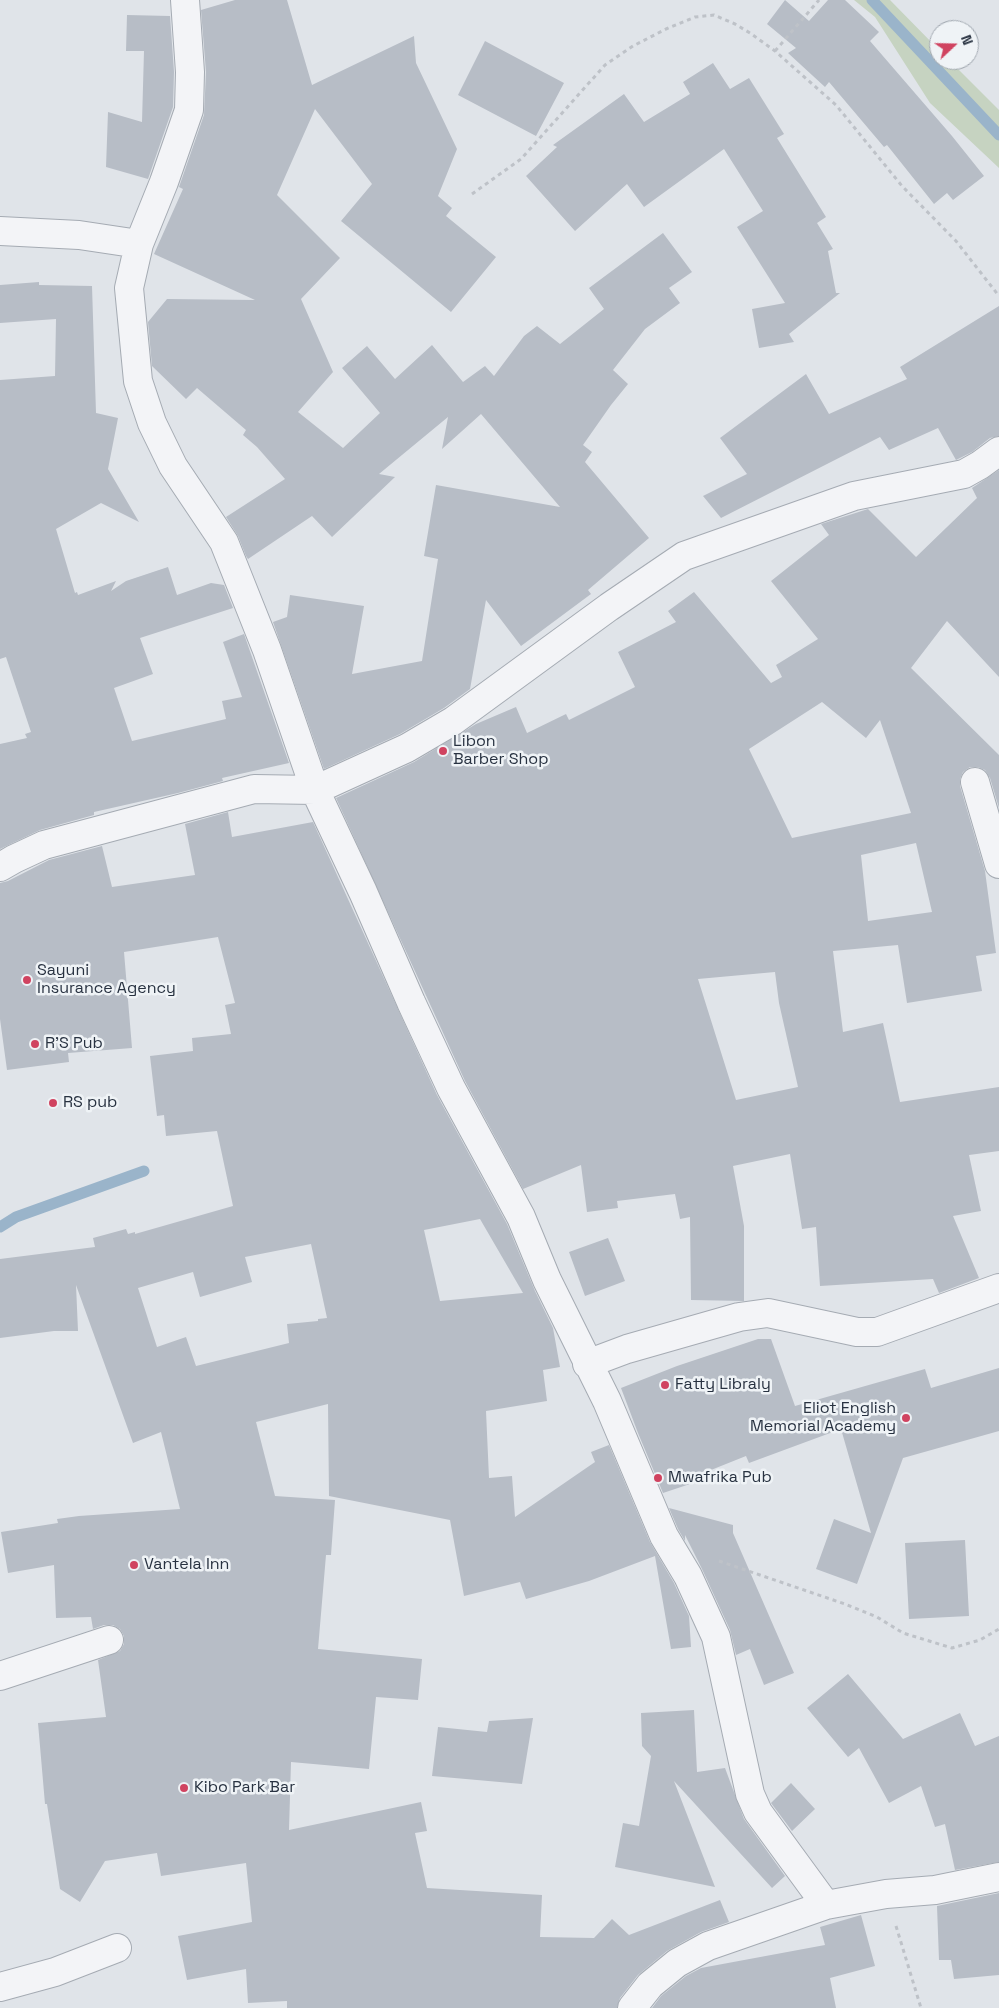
<!DOCTYPE html>
<html>
<head>
<meta charset="utf-8">
<style>
  body { margin:0 }
  #map { position:relative; width:999px; height:2008px; overflow:hidden; background:#e0e4e9; font-family:"Space Grotesk",sans-serif }
  canvas { display:block }
  .north { position:absolute; left:929px; top:20px; width:50px; height:50px; box-sizing:border-box; background:#eff3f6; border:1px solid #9fa6ae; border-radius:50%; rotate:69deg; font-size:14px; font-weight:700; line-height:20px; text-align:center; color:#283241 }
  .north::after { content:''; display:block; margin:auto; width:18px; height:22px; background:#d04360; clip-path:polygon(50% 0,100% 100%,50% 72%,0 100%) }
</style>
</head>
<body>
<div id="map">
<canvas width="999" height="2008"></canvas>
<div class="north">N</div>
</div>
<script>
const ctx = document.querySelector('canvas').getContext('2d');
ctx.lineJoin = 'round';
function paint(path, color) {
  ctx.fillStyle = color;
  ctx.fill(path, 'evenodd');
}
function stroke(path, color, width, dash) {
  ctx.strokeStyle = color;
  ctx.lineWidth = width;
  ctx.lineCap = dash ? 'butt' : 'round';
  ctx.setLineDash(dash || []);
  ctx.stroke(path);
}
function write(font, color, halo, rows, align = 'center') {
  ctx.font = font + ' "Space Grotesk",sans-serif';
  ctx.lineWidth = 5;
  ctx.setLineDash([]);
  ctx.textBaseline = 'middle';
  ctx.strokeStyle = halo;
  ctx.fillStyle = color;
  for (const [text, x, y, turn = 0] of rows) {
    ctx.save();
    ctx.translate(x, y);
    ctx.rotate((+turn || 0) * Math.PI / 180);
    ctx.textAlign = isNaN(turn) ? turn : align;
    if (halo) ctx.strokeText(text, 0, 0);
    ctx.fillText(text, 0, 0);
    ctx.restore();
  }
}
const green = new Path2D(`
  M 854,0 L 890,0 L 939,50 L 939,60 L 949,60 L 999,110 L 999,168 L 930,103 L 875,17 Z`);
const stream = new Path2D(`
  M 872,0 L 999,135
  M 0,1227 L 16,1217 L 144,1171`);
const building = new Path2D(`
  M 235,0 L 287,0 L 312,85 L 414,36 L 416,63 L 457,149 L 438,196 L 452,208 L 446,216 L 496,257 L 451,312 L 341,221 L 372,184 L 315,109 L 277,195 L 340,258 L 301,299 L 333,372 L 298,412 L 343,448 L 380,413 L 342,368 L 367,346 L 395,379 L 432,345 L 463,382 L 485,366 L 494,376 L 524,336 L 537,326 L 560,344 L 604,309 L 589,288 L 663,233 L 692,272 L 669,288 L 680,303 L 645,329 L 613,370 L 628,384 L 611,405 L 583,445 L 592,452 L 585,462 L 649,538 L 588,590 L 591,594 L 521,646 L 486,600 L 470,689 L 444,708 L 400,734 L 324,769 L 273,622 L 287,617 L 290,595 L 364,606 L 352,674 L 422,661 L 438,559 L 424,556 L 436,485 L 560,507 L 481,414 L 442,449 L 448,417 L 379,474 L 395,477 L 332,537 L 312,516 L 248,559 L 246,556 L 238,536 L 226,517 L 285,479 L 257,447 L 243,435 L 246,430 L 197,388 L 186,399 L 152,366 L 148,322 L 167,299 L 255,300 L 154,254 L 183,189 L 179,187 L 204,115 L 206,72 L 201,10 Z
  M 785,0 L 809,21 L 828,0 L 845,0 L 879,32 L 870,41 L 952,136 L 984,176 L 953,200 L 947,193 L 934,204 L 887,145 L 884,147 L 829,82 L 825,87 L 788,53 L 796,48 L 767,24 Z
  M 127,15 L 170,16 L 174,72 L 173,107 L 148,179 L 106,167 L 108,112 L 142,122 L 144,51 L 126,51 Z
  M 485,41 L 564,83 L 536,136 L 458,95 Z
  M 713,63 L 730,89 L 749,78 L 784,134 L 777,138 L 826,217 L 817,223 L 833,249 L 828,251 L 836,293 L 840,293 L 789,334 L 794,342 L 759,348 L 752,309 L 785,303 L 737,227 L 763,211 L 724,149 L 644,207 L 627,184 L 575,231 L 526,176 L 557,147 L 553,145 L 624,94 L 644,122 L 690,94 L 683,82 Z
  M 39,282 L 39,285 L 92,286 L 96,413 L 118,418 L 108,469 L 139,522 L 101,503 L 56,529 L 75,593 L 77,592 L 78,595 L 116,581 L 111,591 L 126,581 L 168,567 L 177,595 L 211,583 L 224,585 L 233,608 L 140,638 L 153,674 L 114,688 L 132,741 L 226,719 L 222,701 L 242,697 L 223,642 L 244,634 L 289,763 L 222,778 L 223,781 L 178,793 L 94,812 L 94,815 L 40,830 L 0,849 L 0,744 L 27,738 L 25,734 L 31,732 L 6,657 L 0,659 L 0,380 L 55,376 L 56,319 L 0,323 L 0,285 Z
  M 999,306 L 999,436 L 990,438 L 972,452 L 956,460 L 938,428 L 889,450 L 880,437 L 721,518 L 703,496 L 747,474 L 720,438 L 806,374 L 829,414 L 907,379 L 900,367 Z
  M 999,470 L 999,677 L 947,621 L 911,668 L 999,755 L 999,808 L 990,778 L 985,770 L 978,767 L 970,767 L 963,772 L 960,779 L 960,786 L 985,871 L 996,953 L 976,956 L 982,991 L 907,1003 L 898,945 L 833,951 L 843,1032 L 883,1023 L 900,1102 L 999,1087 L 999,1151 L 969,1155 L 981,1211 L 953,1216 L 979,1278 L 939,1293 L 933,1279 L 820,1286 L 816,1227 L 802,1229 L 790,1154 L 733,1166 L 744,1226 L 744,1301 L 691,1300 L 690,1217 L 680,1219 L 675,1194 L 617,1201 L 618,1208 L 587,1212 L 581,1165 L 523,1189 L 465,1081 L 336,798 L 414,762 L 476,724 L 516,707 L 527,733 L 566,714 L 569,720 L 635,687 L 618,652 L 676,622 L 668,611 L 694,592 L 771,683 L 782,677 L 776,665 L 818,639 L 771,581 L 829,535 L 821,524 L 868,509 L 916,557 L 977,498 L 972,488 ZM 822,702 L 866,738 L 880,720 L 911,813 L 792,838 L 749,749 ZM 916,843 L 932,912 L 868,921 L 861,855 ZM 775,972 L 779,1003 L 798,1087 L 736,1100 L 698,979 Z
  M 228,812 L 232,837 L 313,822 L 437,1095 L 507,1224 L 535,1291 L 553,1328 L 560,1367 L 543,1370 L 547,1401 L 486,1411 L 489,1478 L 512,1476 L 515,1517 L 595,1462 L 591,1452 L 609,1445 L 650,1542 L 674,1583 L 689,1616 L 691,1647 L 671,1649 L 655,1556 L 589,1581 L 526,1599 L 520,1582 L 464,1596 L 450,1520 L 329,1496 L 328,1404 L 256,1422 L 275,1496 L 335,1500 L 331,1555 L 326,1555 L 318,1649 L 422,1659 L 418,1700 L 376,1697 L 369,1769 L 291,1762 L 289,1830 L 421,1802 L 427,1831 L 415,1833 L 427,1888 L 542,1895 L 540,1937 L 594,1938 L 612,1919 L 629,1935 L 720,1900 L 729,1922 L 701,1932 L 667,1951 L 638,1975 L 620,1998 L 617,2008 L 287,2008 L 287,2001 L 248,2003 L 246,1969 L 187,1980 L 178,1936 L 252,1922 L 246,1863 L 161,1876 L 157,1853 L 105,1861 L 80,1902 L 60,1889 L 47,1804 L 45,1804 L 38,1723 L 106,1717 L 98,1660 L 120,1651 L 124,1644 L 124,1636 L 120,1629 L 113,1625 L 104,1625 L 93,1629 L 91,1617 L 56,1618 L 54,1565 L 8,1573 L 1,1532 L 58,1523 L 57,1519 L 79,1516 L 180,1509 L 161,1432 L 133,1443 L 76,1285 L 78,1331 L 54,1331 L 0,1338 L 0,1259 L 95,1247 L 93,1238 L 126,1229 L 128,1234 L 135,1232 L 135,1234 L 233,1206 L 217,1131 L 166,1136 L 164,1115 L 157,1116 L 150,1056 L 193,1051 L 192,1038 L 231,1034 L 225,1005 L 235,1003 L 218,937 L 124,952 L 132,1048 L 68,1053 L 69,1062 L 7,1070 L 0,1019 L 0,883 L 8,881 L 49,860 L 102,846 L 112,887 L 195,875 L 185,824 ZM 480,1219 L 523,1293 L 440,1301 L 424,1230 ZM 311,1244 L 327,1318 L 318,1319 L 318,1321 L 287,1324 L 289,1343 L 196,1366 L 186,1337 L 157,1347 L 138,1288 L 193,1272 L 200,1297 L 252,1282 L 245,1257 Z
  M 608,1238 L 625,1281 L 585,1296 L 569,1252 Z
  M 758,1339 L 771,1339 L 795,1406 L 925,1369 L 931,1388 L 999,1368 L 999,1431 L 903,1458 L 857,1584 L 816,1569 L 834,1519 L 871,1533 L 841,1429 L 749,1463 L 746,1456 L 701,1474 L 702,1480 L 663,1493 L 638,1433 L 621,1388 L 677,1366 Z
  M 669,1508 L 733,1525 L 733,1533 L 794,1673 L 764,1685 L 750,1649 L 736,1655 L 730,1630 L 702,1569 L 685,1535 L 685,1541 L 678,1529 Z
  M 965,1540 L 969,1616 L 909,1619 L 905,1543 Z
  M 848,1674 L 903,1739 L 960,1713 L 975,1746 L 999,1736 L 999,1862 L 955,1870 L 945,1824 L 935,1827 L 921,1786 L 889,1803 L 859,1748 L 848,1757 L 807,1708 Z
  M 694,1710 L 697,1772 L 725,1768 L 744,1819 L 785,1876 L 772,1888 L 674,1781 L 715,1887 L 615,1867 L 623,1823 L 639,1826 L 651,1756 L 642,1746 L 641,1713 Z
  M 533,1718 L 522,1784 L 432,1776 L 438,1727 L 487,1732 L 489,1721 Z
  M 791,1783 L 815,1809 L 792,1831 L 771,1803 Z
  M 999,1893 L 999,1975 L 954,1979 L 951,1960 L 939,1960 L 937,1906 Z
  M 861,1915 L 875,1966 L 830,1978 L 836,2008 L 652,2008 L 661,1996 L 686,1976 L 701,1968 L 825,1945 L 820,1927 Z`);
const path = new Path2D(`
  M 775,51 L 819,0
  M 472,194 L 521,159 L 605,65 L 633,46 L 666,29 L 695,17 L 714,15 L 735,24 L 750,33 L 775,51 L 836,105 L 902,186 L 956,241 L 999,296
  M 719,1561 L 845,1604 L 877,1617 L 903,1633 L 952,1648 L 980,1640 L 999,1629
  M 896,1926 L 921,2008`);
const street = new Path2D(`
  M 185,0 L 190,72 L 189,110 L 164,182 L 139,244 L 129,288 L 138,381 L 152,423 L 173,466 L 224,542 L 267,650 L 315,790 L 363,892 L 411,1002 L 451,1088 L 521,1217 L 547,1280 L 607,1401 L 664,1536 L 688,1576 L 716,1637 L 750,1794 L 758,1812 L 826,1905
  M 0,231 L 79,235 L 139,244
  M 975,782 L 999,864
  M 0,867 L 14,859 L 44,845 L 254,789 L 315,790 L 407,748 L 453,721 L 609,607 L 684,556 L 854,496 L 964,474 L 980,465 L 999,451
  M 587,1364 L 627,1349 L 739,1317 L 768,1313 L 857,1332 L 877,1332 L 999,1288
  M 0,1676 L 109,1640
  M 0,1987 L 55,1972 L 117,1948
  M 632,2008 L 650,1985 L 677,1963 L 708,1946 L 826,1905 L 886,1894 L 935,1890 L 999,1877`);
const markers = [
  [443,751,5,"#d04360"],
  [27,980,5,"#d04360"],
  [35,1044,5,"#d04360"],
  [53,1103,5,"#d04360"],
  [665,1385,5,"#d04360"],
  [906,1418,5,"#d04360"],
  [658,1478,5,"#d04360"],
  [134,1565,5,"#d04360"],
  [184,1788,5,"#d04360"]
];
const poiNames = [
  ["Libon",453,742],
  ["Barber Shop",453,760],
  ["Sayuni",37,971],
  ["Insurance Agency",37,989],
  ["R'S Pub",45,1044],
  ["RS pub",63,1103],
  ["Fatty Libraly",675,1385],
  ["Eliot English",896,1409,"right"],
  ["Memorial Academy",896,1427,"right"],
  ["Mwafrika Pub",668,1478],
  ["Vantela Inn",144,1565],
  ["Kibo Park Bar",194,1788]
];
paint(green, '#c6d3c1');
stroke(stream, '#9ab4ca', 11);
paint(building, '#b7bdc6');
stroke(street, '#a5abb3', 30);
stroke(path, '#bec2c8', 3, [4, 4]);
stroke(street, '#f3f4f7', 28);
for (const [x, y, r, color] of markers) {
  const dot = new Path2D();
  dot.arc(x, y, r, 0, 2 * Math.PI);
  ctx.fillStyle = color;
  ctx.fill(dot);
  stroke(dot, '#eff3f6', 2);
}
write('16px', '#283241', '#eff3f6', poiNames, 'left');
</script>
</body>
</html>
